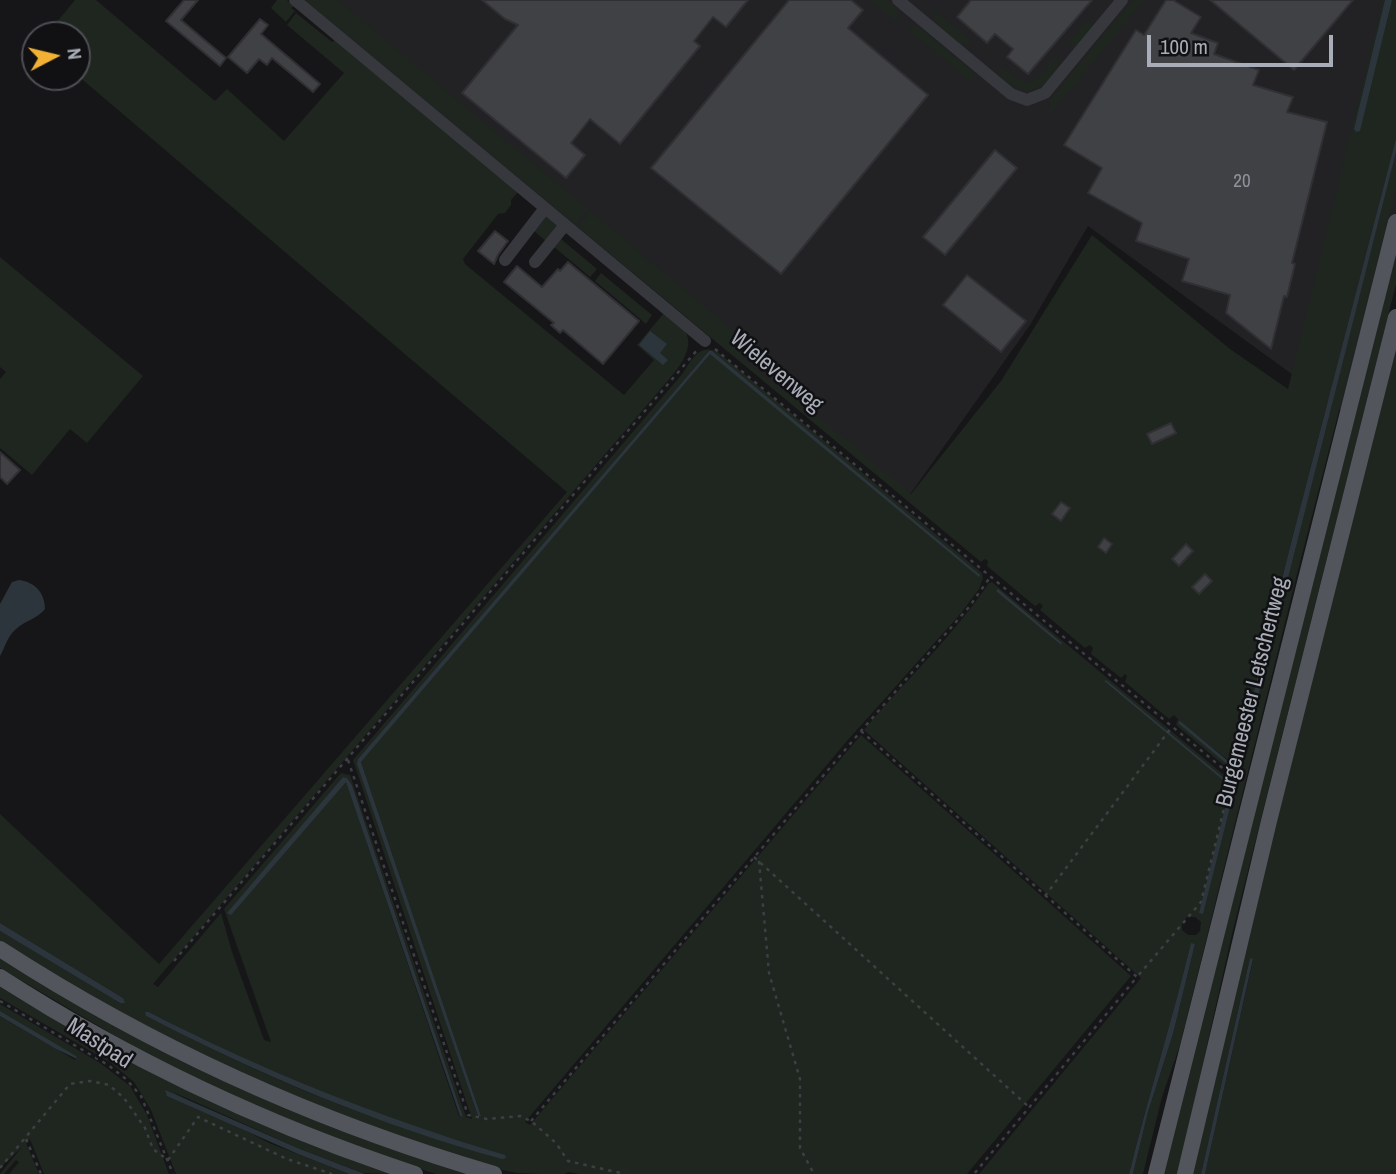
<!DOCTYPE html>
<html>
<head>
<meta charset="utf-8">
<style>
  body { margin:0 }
  #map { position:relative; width:1396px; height:1174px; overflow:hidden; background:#161618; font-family:"Archivo Narrow",sans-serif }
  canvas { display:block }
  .north { position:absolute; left:21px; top:21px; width:70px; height:70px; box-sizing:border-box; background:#111113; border:2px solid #4d4f55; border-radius:50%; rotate:83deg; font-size:19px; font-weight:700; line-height:28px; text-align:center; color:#a8adb8 }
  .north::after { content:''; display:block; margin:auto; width:24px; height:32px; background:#f2b134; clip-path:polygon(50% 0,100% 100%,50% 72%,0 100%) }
  .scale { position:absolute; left:1147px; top:35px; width:186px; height:32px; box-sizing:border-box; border:4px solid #a8adb8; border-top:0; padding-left:9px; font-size:21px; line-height:24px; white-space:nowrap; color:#a8adb8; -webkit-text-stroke:5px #111113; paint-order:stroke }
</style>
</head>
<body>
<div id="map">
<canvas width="1396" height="1174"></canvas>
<div class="north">N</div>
<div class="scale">100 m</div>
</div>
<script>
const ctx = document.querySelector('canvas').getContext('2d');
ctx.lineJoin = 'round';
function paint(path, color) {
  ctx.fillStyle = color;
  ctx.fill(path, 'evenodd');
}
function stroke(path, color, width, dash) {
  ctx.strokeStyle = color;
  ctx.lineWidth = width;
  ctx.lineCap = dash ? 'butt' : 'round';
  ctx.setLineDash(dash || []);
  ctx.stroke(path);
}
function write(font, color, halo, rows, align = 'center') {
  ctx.font = font + ' "Archivo Narrow",sans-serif';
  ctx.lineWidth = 5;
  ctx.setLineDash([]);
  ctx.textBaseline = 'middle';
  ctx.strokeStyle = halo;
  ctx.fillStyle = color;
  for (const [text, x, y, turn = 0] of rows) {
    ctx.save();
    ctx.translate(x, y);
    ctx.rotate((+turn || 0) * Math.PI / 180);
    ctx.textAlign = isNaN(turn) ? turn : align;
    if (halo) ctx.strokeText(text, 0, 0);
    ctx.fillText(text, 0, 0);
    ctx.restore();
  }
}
const built = new Path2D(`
  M 303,0 L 1396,0 L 1396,266 L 1355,420 L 1088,226 L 1030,325 L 911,493 L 907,495 L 732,355 Z`);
const green = new Path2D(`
  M 75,0 L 96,0 L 215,101 L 227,89 L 284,141 L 344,73 L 287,25 L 296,13 L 332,42 L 335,40 L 518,192 L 511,200 L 511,205 L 505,213 L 498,214 L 463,259 L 465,264 L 624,395 L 654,360 L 637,345 L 664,313 C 670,318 676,322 682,327 C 701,348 672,375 659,391 L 153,984 L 158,987 L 221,913 L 232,952 L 264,1040 L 271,1042 L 224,909 L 341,773 L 350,775 L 466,1117 L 472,1119 L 353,760 L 683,373 C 692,359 700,342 719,353 L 982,573 L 983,578 L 979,589 L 962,612 L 847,741 L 525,1122 L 530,1125 L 861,735 L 1131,976 L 967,1174 L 579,1174 L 569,1172 L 564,1174 C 549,1174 532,1174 517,1173 C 474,1165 431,1147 390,1132 C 253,1084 123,1019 0,941 L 0,931 L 120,1003 L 123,998 L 0,923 L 0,814 L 159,964 L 567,492 L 77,75 L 77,35 L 46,35 ZM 709,351 L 979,576 L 710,353 L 361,762 L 481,1116 L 478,1116 L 358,764 L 358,759 ZM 343,777 L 347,778 L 352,785 L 463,1117 L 459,1116 L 346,781 L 231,914 L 228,913 ZM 149,1012 C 245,1062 346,1105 450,1139 C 422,1131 394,1125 367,1115 C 291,1088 218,1053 146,1016 Z
  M 277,0 L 287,0 L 294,6 L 291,8 L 295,11 L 286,22 L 271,8 Z
  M 305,0 L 337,0 L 755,349 L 741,354 L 743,359 L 782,391 L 787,390 L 911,494 L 1001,381 L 1092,235 L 1230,349 L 1288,389 L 1383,0 L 1385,0 L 1354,129 L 1360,130 L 1392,0 L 1396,0 L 1396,139 L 1291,543 L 1200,913 L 1203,913 L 1396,152 L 1396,189 L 1296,578 L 1180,1045 L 1162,1097 L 1143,1174 L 1133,1174 L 1148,1112 L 1173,1034 L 1195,944 L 1191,944 C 1172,1021 1148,1097 1129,1174 L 979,1174 L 1141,978 L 864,730 C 905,681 953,636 989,583 L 992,582 L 1230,780 L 1232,772 L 1176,725 L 1178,719 L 1174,715 L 1169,719 L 1125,682 L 1127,676 L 1125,674 L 1121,678 L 1091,654 L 1093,648 L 1090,645 L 1085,648 L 1040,610 L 1043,606 L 1040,603 L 1035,606 L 987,566 L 988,561 L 985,559 L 981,562 L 577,226 L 589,216 L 584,212 L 576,225 ZM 997,590 L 1062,643 L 1061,645 L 997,591 ZM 1105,680 L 1229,782 L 1229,784 L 1105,682 ZM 1180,722 L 1234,765 L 1233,768 L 1179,723 ZM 1187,917 L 1195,917 L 1201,922 L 1200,931 L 1196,935 L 1188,935 L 1182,930 L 1182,923 Z
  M 871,0 L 886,0 L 897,9 L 897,22 Z
  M 1133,0 L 1145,0 L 1051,113 L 1050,100 Z
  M 934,11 L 934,10 L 973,43 L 960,44 L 935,23 Z
  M 1087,20 L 1094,26 L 1077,46 L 1066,46 Z
  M 919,27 L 972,71 L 973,84 L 907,28 Z
  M 1057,54 L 1059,68 C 1039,92 1028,100 1001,78 L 1001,66 L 1018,80 L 1032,82 L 1041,75 Z
  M 546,215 L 558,225 L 547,242 L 533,230 Z
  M 561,239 L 597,269 L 590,277 L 554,247 Z
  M 1396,243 L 1396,284 L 1232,934 L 1178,1174 L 1162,1174 Z
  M 0,257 L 143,376 L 87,443 L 70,429 L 32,475 L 0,448 L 0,379 L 6,372 L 0,367 Z
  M 601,273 L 652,315 L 646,324 L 595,281 Z
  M 1396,344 L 1396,1174 L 1205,1174 L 1253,960 L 1250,958 L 1201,1174 L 1192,1174 L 1221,1044 Z
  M 0,958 L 43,984 L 469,1174 L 436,1174 L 412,1166 L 335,1138 L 233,1096 L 136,1048 L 0,968 Z
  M 0,985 L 354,1161 L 391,1174 L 363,1173 L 300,1149 L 171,1091 L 269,1143 L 349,1174 L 176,1174 L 151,1110 L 134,1082 L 111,1063 L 0,998 Z
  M 0,1004 L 100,1063 L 130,1086 L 147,1115 L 169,1174 L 44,1174 L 30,1139 L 26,1143 L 39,1174 L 9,1174 L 19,1162 L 16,1160 L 4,1174 L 0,1174 L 22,1147 L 0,1168 L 0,1016 L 75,1060 L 77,1058 L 0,1011 Z`);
const water = new Path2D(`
  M 1385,0 L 1392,0 L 1360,131 L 1356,132 L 1354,129 Z
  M 1396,139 L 1396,152 L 1203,914 L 1199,913 L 1291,543 Z
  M 650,331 L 667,344 L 660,353 L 668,360 L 663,365 L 639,345 Z
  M 709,351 L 712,351 L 980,575 L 979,577 L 710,354 L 361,762 L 481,1116 L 478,1116 L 357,764 L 358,759 Z
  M 19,580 C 35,582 45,593 45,609 C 37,619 24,621 15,630 C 7,637 5,648 0,656 L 0,604 L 12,582 Z
  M 998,589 L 1062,643 L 1061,645 L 996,591 Z
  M 1106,680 L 1230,783 L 1229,785 L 1104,681 Z
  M 1180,721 L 1234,766 L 1233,769 L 1178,723 Z
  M 343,777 L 347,778 L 352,785 L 463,1117 L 460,1116 L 346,782 L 231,915 L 227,913 Z
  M 0,923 L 123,998 L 125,1003 L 120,1003 L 0,931 Z
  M 1191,943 L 1195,944 L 1173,1034 L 1148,1112 L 1133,1174 L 1129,1174 C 1148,1097 1172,1021 1191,943 Z
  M 1250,958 L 1253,959 L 1205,1174 L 1201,1174 Z
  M 0,1011 L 76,1056 L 77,1059 L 56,1049 L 0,1016 Z
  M 145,1012 L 149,1012 C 263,1071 381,1118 505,1155 L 506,1158 L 502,1159 C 378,1125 260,1075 146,1016 Z
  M 165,1090 L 300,1149 L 365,1174 L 349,1174 L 298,1154 L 167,1096 Z`);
const building = new Path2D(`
  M 184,0 L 198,0 L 181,20 L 226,58 L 220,66 L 166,21 Z
  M 482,0 L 748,0 L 726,27 L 713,17 L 694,41 L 700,46 L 620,144 L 590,119 L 571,143 L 585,155 L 566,178 L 462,93 L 518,25 L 505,19 Z
  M 789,0 L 851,0 L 863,10 L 848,28 L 928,95 L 781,274 L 651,168 Z
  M 971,0 L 1092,0 L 1028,74 L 1007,57 L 1013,49 L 995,34 L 987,43 L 957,17 Z
  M 1166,0 L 1173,0 L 1201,17 L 1191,33 L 1218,43 L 1214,54 L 1259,70 L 1253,85 L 1293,97 L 1287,112 L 1327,122 L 1292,263 L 1295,264 L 1287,297 L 1284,296 L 1271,349 L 1226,313 L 1230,295 L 1182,281 L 1189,259 L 1136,241 L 1142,223 L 1088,193 L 1102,168 L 1064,145 L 1136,30 L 1144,35 Z
  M 1210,0 L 1353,0 L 1294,70 Z
  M 260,19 L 268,25 L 261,34 L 320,84 L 313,92 L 272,58 L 267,65 L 259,59 L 247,73 L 228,57 Z
  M 995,150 L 1017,168 L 945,255 L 923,237 Z
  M 495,231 L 508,241 L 498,255 L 494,264 L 478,251 Z
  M 568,262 L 639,321 L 603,364 L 563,330 L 560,333 L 551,325 L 554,323 L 504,282 L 517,266 L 542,287 L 558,269 L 560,271 Z
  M 967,275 L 1026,321 L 1001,352 L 943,305 Z
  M 1171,423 L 1176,433 L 1152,444 L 1147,434 Z
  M 0,452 L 20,470 L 7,484 L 0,477 Z
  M 1061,502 L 1070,508 L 1061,521 L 1052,514 Z
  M 1104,538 L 1112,544 L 1106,553 L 1098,547 Z
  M 1186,544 L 1193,551 L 1179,566 L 1172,559 Z
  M 1205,574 L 1212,581 L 1199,594 L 1192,587 Z`);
const path = new Path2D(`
  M 715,349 L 1232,776 L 1201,902 L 1137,977
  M 861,731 L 1137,977 L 974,1174
  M 348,760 L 468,1115 L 487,1119 L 520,1116 L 531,1121 L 556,1143 L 568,1161 L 625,1174
  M 754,857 L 1030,1108
  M 759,861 L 769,973 L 800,1079 L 800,1148 L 814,1174
  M 1045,896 L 1171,728
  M 174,961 L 698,349
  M 0,1001 L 108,1065 L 126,1079 L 141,1096 L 173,1174
  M 531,1121 L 861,731 L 969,607 L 991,576
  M 26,1139 L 41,1174
  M 0,1168 L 70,1084 L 90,1081 L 109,1085 L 124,1098 L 145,1128 L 153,1149 L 168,1160 L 198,1117 L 287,1159 L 332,1174`);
const minor = new Path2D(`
  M 295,0 L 705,341
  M 898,0 L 1011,94 L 1027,100 L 1045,93 L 1122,0
  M 505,260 L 545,208
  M 535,262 L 565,225`);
const major = new Path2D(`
  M 0,949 C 153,1048 320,1123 494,1174
  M 0,977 C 129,1060 269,1126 415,1174
  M 1156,1174 L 1396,222
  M 1185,1174 L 1269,821 L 1396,317`);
const numberNames = [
  ["20",1242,182]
];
const streetNames = [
  ["Wielevenweg",776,372,40],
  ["Burgemeester Letschertweg",1253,692,-76],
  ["Mastpad",99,1044,33]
];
paint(built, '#222225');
paint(green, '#1e261f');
paint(water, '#2c353c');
paint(building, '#404145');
stroke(building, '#303034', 2);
stroke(path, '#3d3f44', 2.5, [3.5, 5]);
stroke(minor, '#37383d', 12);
stroke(major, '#53555c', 16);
write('19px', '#8e929b', null, numberNames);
write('23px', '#a8adb8', '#111113', streetNames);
</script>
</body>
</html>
